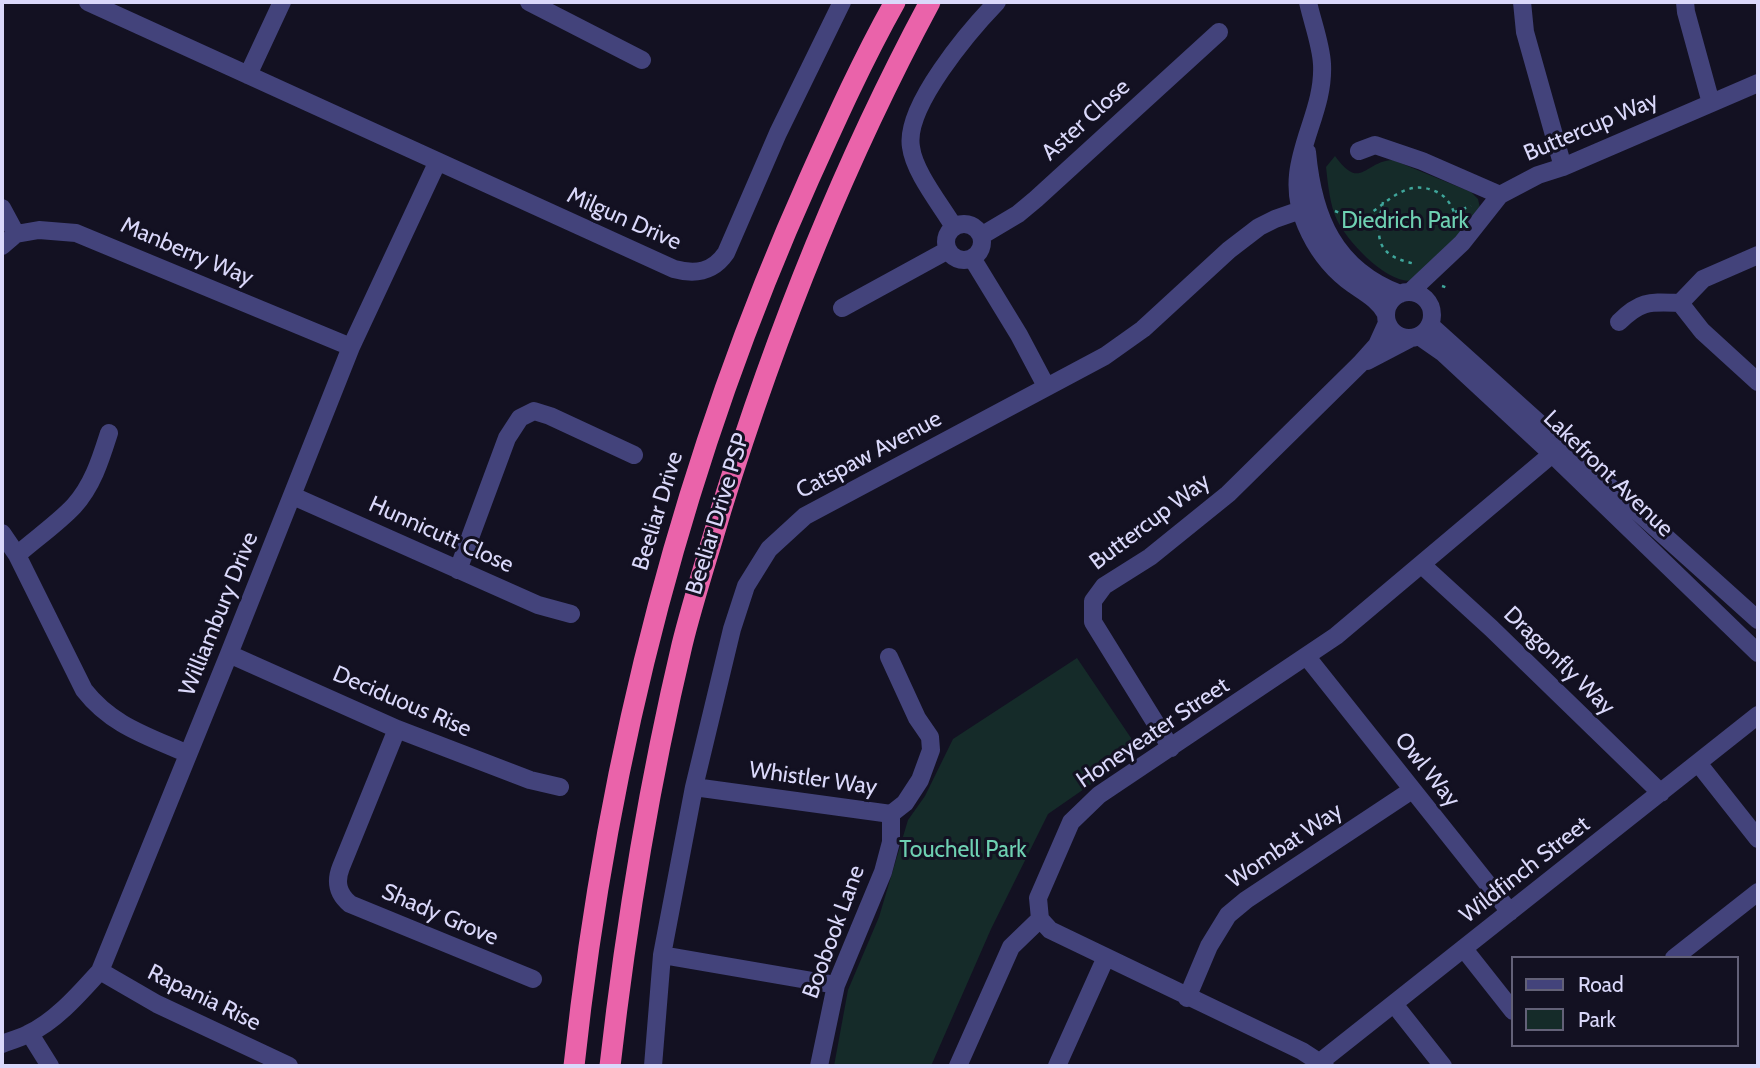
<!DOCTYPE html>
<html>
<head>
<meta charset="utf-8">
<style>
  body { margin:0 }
  #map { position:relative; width:1760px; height:1068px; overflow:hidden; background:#131122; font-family:Cabin,sans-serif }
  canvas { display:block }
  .frame { position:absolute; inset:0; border:4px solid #dad8fa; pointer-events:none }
  .legend { position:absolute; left:1511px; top:956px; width:228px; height:91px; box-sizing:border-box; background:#131122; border:2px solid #636178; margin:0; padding:9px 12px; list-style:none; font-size:21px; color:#dad8fa }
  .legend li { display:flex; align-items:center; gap:14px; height:35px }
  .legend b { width:35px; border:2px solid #636178 }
</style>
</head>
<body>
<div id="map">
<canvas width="1760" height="1068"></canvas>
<div class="frame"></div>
<ul class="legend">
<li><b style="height:9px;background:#43437b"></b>Road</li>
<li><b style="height:19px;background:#152b29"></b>Park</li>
</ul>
</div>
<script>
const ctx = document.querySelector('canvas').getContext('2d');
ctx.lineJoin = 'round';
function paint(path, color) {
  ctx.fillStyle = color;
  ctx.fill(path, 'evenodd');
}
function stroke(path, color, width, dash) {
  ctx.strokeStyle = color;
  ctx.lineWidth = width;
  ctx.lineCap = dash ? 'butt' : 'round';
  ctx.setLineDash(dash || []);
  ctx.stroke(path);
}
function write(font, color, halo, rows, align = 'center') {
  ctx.font = font + ' Cabin,sans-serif';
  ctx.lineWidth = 6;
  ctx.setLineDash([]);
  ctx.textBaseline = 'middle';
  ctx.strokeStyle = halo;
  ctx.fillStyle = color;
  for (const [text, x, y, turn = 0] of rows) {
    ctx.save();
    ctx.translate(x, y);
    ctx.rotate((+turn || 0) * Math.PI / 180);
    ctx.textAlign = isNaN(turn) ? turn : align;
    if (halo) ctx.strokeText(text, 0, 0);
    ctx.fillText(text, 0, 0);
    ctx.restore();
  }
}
const green = new Path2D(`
  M 1335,156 C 1361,192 1364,161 1393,160 L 1471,192 L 1478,199 L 1480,208 C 1467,223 1455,239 1442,255 C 1437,261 1432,271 1425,276 C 1398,298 1348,243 1337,220 C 1330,205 1328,185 1326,167 Z
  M 1077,658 L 1131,738 L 1131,751 L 1123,762 L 1048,814 L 991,929 L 931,1066 L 834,1066 L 848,990 L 879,917 L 908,820 L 925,796 L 953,739 Z`);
const path = new Path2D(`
  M 1383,202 C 1375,238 1375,256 1416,264
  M 1335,211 L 1351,218 L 1362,219 C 1387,204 1405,177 1437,192 C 1448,197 1456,211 1456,224
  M 1455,212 L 1471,206
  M 1442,286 L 1448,288`);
const minor = new Path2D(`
  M 88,2 L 674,269 C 696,275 713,272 726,253 L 778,133 L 842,2
  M 529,2 L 642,60
  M 1308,2 C 1312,21 1321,44 1322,64 C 1325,121 1279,163 1306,225 C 1315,246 1328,265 1347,280 C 1361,291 1378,298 1386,314
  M 1522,2 L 1525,32 L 1563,167
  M 1685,2 L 1686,12 L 1711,103
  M 248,75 L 282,2
  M 1359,151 L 1375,145 L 1422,161 L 1500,195
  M 1307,152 C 1313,217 1334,269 1400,294
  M 2,208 L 16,234
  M946 242a18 18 0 1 1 36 0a18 18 0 1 1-36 0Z
  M 954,227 C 941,205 914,172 911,147 C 904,107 970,30 997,2
  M 981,236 L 1018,214 L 1036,199 L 1219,32
  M 2,246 L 16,234 L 39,230 L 76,233 L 351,347
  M 1758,255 L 1703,279 L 1680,303 L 1702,331 L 1758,382
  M 972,258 L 1019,335 L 1046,386
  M1386 315a23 23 0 1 1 46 0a23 23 0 1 1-46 0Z
  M 1410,292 L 1462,243 L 1500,195 L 1538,175 L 1563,167 L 1758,83
  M 842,308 L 948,250
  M 1619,322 C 1641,300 1650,302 1680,303
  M 1430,325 L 1758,620
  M 1419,336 L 1442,352 L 1552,454 L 1758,653
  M 1367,361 L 1411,338
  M 293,496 L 538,605 L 571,614
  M 2,533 L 17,555 L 84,690 C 112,726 148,736 188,754
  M 17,555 C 35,539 57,524 74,506 C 93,485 101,458 109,433
  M 1422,565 L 1491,628 L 1661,793
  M 458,570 L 507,438 L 520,418 L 534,411 L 550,416 L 634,455
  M 229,654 L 397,729 L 530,780 L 560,787
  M 1307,657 L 1510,912
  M 397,729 L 341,867 C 335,882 338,894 350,904 L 533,979
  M 1171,748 L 1093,622 L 1093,601 L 1104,586 L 1150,557 L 1228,494 L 1360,364 L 1377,345 L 1387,323
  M 1698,763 L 1758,839
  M 694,787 L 891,814 L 905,803 L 920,780 L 931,750 L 930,737 L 917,718 L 889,657
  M 1464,949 L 1513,1011
  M 662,955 L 836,985
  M 1674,958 L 1758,892
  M 100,971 L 157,1004 L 289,1066
  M 1187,998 L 1209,946 L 1228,915 L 1246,900 L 1412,790
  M 1394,1004 L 1443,1066
  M 30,1034 L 50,1066
  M 2,1044 C 10,1041 20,1038 28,1034 C 56,1021 80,993 100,971 L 229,654 L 351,347 L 437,163
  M 1320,1062 L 1758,715
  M 653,1066 L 662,955 L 694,787 L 732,629 L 746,586 L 769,549 L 805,516 L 1105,356 L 1143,329 L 1229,250 L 1259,227 L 1275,219 L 1315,205
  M 819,1066 L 836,985 L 883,872 L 891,842 L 891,814
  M 958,1066 L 1011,947 L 1040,919
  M 1057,1066 L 1106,957
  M 1325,1066 L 1302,1051 L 1050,930 L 1040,919 L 1038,898 L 1071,822 L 1099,795 L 1336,636 L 1564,444`);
const highway = new Path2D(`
  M 574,1066 C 607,758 682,462 809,179 C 836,119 863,59 895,2
  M 610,1066 C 626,925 649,784 682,645 C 693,600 708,555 721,510 C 775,335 843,164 930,2`);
const streetNames = [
  ["Aster Close",1086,120,-42],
  ["Buttercup Way",1591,127,-23],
  ["Milgun Drive",624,219,24],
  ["Manberry Way",187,252,23],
  ["Catspaw Avenue",869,455,-28],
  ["Lakefront Avenue",1608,474,44],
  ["Beeliar Drive",658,511,-73],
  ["Beeliar Drive PSP",718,514,-73],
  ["Buttercup Way",1150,522,-37],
  ["Hunnicutt Close",441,535,24],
  ["Williambury Drive",219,614,-68],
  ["Dragonfly Way",1559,661,44],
  ["Deciduous Rise",402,702,23],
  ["Honeyeater Street",1153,733,-34],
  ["Owl Way",1427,770,51],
  ["Whistler Way",813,779,8],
  ["Wombat Way",1285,846,-34],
  ["Wildfinch Street",1525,870,-38],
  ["Shady Grove",440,915,23],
  ["Boobook Lane",834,932,-70],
  ["Rapania Rise",204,998,26]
];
const parkNames = [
  ["Diedrich Park",1405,221],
  ["Touchell Park",963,850]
];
paint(green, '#152b29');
stroke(path, '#3fa69b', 2.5, [3.5, 5]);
stroke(minor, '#43437b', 18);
stroke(highway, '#ea63aa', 21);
write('23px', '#dad8fa', '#131122', streetNames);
write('23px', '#6ed0b2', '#131122', parkNames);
</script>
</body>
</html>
